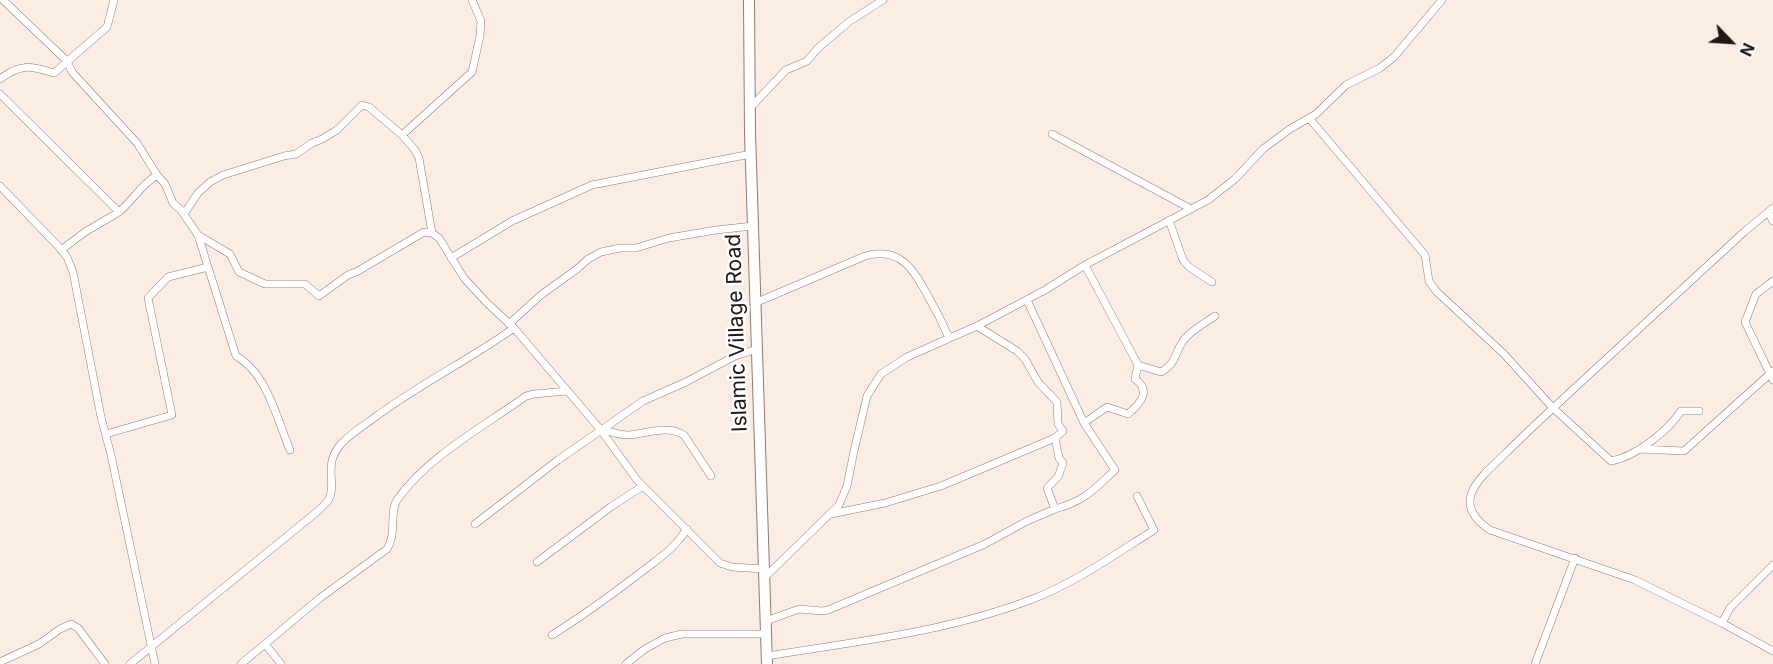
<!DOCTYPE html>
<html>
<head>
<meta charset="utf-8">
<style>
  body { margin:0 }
  #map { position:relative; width:1773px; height:664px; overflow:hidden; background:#fcede4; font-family:Inter,sans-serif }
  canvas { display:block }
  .north { position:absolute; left:1701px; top:12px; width:60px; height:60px; -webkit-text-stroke:4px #fff; paint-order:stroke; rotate:115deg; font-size:16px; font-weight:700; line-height:24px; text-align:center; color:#201813 }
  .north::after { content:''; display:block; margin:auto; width:21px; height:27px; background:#201813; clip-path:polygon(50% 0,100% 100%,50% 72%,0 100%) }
</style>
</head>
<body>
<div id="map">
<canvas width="1773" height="664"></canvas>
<div class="north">N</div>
</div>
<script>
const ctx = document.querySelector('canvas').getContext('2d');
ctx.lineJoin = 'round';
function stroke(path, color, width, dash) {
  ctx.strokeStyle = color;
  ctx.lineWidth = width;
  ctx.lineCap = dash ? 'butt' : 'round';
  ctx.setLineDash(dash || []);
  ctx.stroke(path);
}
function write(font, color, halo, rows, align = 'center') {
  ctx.font = font + ' Inter,sans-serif';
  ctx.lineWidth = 5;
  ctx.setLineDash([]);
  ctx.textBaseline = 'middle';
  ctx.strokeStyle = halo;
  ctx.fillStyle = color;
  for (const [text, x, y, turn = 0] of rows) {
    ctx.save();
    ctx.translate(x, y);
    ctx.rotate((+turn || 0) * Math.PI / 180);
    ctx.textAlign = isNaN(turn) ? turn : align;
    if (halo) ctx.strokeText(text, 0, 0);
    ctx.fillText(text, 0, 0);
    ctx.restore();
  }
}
const street = new Path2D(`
  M 3,0 L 67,61 L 72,72 L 137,143 L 157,175 L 165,184 L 173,203 L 181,210 L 198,235 L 230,254 L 239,272 L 265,284 L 305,284 L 319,296 L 348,275 L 358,271 L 424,232 L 432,233 L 439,238 L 464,278 L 487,303 L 514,328 L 600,429 L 637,480 L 720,563 L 732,567 L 764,569
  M 0,79 C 21,63 30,66 54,73 L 107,27 L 114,0
  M 0,94 L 119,212 L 85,232 L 61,250
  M 750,108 L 786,70 L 807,61 L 818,48 L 850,21 L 883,0
  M 1309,118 L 1425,255 L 1429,281 L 1436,291 L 1504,354 L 1553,408 L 1744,232 L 1773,208
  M 1052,134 L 1191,209
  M 0,186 L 58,246 L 67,257 L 73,272 L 101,417 L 111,455 L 155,664
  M 119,212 C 133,200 141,185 157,175
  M 1768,212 L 1773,221
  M 184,214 L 198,193 L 210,182 L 223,175 L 284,156 L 296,154 L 312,143 L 322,139 L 337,130 L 362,105 L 369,107 L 402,135
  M 1169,220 L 1183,260 L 1189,267 L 1212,282
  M 432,233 L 419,158 L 415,150 L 402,135 L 472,72 L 480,36 L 481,21 L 472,0
  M 198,235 L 208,267
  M 451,258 L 512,221 L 592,185 L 751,154
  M 1773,281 L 1756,294 L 1745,322 L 1773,380
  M 1027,300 L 1084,423 L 1107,407 L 1128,414 C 1140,404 1152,391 1135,379 L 1138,365 L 1085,265
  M 755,303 L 865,256 C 900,246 913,269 928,296 C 936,310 943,324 949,338
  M 509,324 L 541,295 L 577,269 L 588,259 L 601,252 L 620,248 L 636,248 L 669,238 L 716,230 L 753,226
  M 1138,365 L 1161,372 C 1177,363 1174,354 1183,341 C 1190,331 1205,323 1215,316
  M 1699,411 L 1681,411 C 1668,431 1635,457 1611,461 L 1553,408 C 1537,423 1521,438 1506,453 C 1481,477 1448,502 1490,530 L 1635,580 L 1722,623 L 1773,651
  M 600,429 C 609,431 619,435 628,435 C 646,434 667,424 684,435 L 711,476
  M 106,434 L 172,415 L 148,298 L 168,277 L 208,267 L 236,356 C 267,373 277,419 290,450
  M 1640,449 L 1684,451 L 1773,371
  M 1055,509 C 1085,501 1093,490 1115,470 L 1084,423
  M 831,514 L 885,503 L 941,486 L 1055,438
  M 475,524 L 558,460 L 643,401 L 686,382 L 735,356 L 757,349
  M 537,562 L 612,506 L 643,486
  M 764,578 L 839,505 L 847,486 L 854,451 L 867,396 L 881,374 L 907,357 L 977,326 L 1045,290 L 1085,265 L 1208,200 L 1235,179 L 1263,149 L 1290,129 L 1316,114 L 1346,85 L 1380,68 L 1394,57 L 1442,0
  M 766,621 L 799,609 L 822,611 L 828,610 L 985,544 L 1027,521 L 1055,509 L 1047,488 L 1058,477 L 1063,463 L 1059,458 L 1055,438 L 1063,431 L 1058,424 L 1057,402 L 1038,382 L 1025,359 L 1017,351 L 977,326
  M 1722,623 L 1730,608 L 1773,565
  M 552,635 C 584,615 614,593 644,570 C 662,556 674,549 687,529
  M 265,644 L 281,664
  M 766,656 C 855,642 946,632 1030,600 C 1075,583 1114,555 1154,530 L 1137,496
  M 0,662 L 39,644 L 60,629 L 71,624 L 78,628 L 105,664
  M 130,664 L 318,511 C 321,508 325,504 328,501 C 338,484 322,465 341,444 C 350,434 363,426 374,418 C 418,385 469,360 514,328
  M 241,664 L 320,598 L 387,549 C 397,534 389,512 397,500 C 427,457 483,427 526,396 L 534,394 L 567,391
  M 626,664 L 645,649 L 665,638 L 682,634 L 766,634
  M 1535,664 L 1575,558`);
const secondary = new Path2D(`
  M 749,0 L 750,133 L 767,664`);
const streetNames = [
  ["Islamic Village Road",737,333,-92]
];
stroke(street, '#917b6e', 8);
stroke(secondary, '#917b6e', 12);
stroke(street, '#fff', 7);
stroke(secondary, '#fff', 10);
write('21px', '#201813', '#fff', streetNames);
</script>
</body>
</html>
